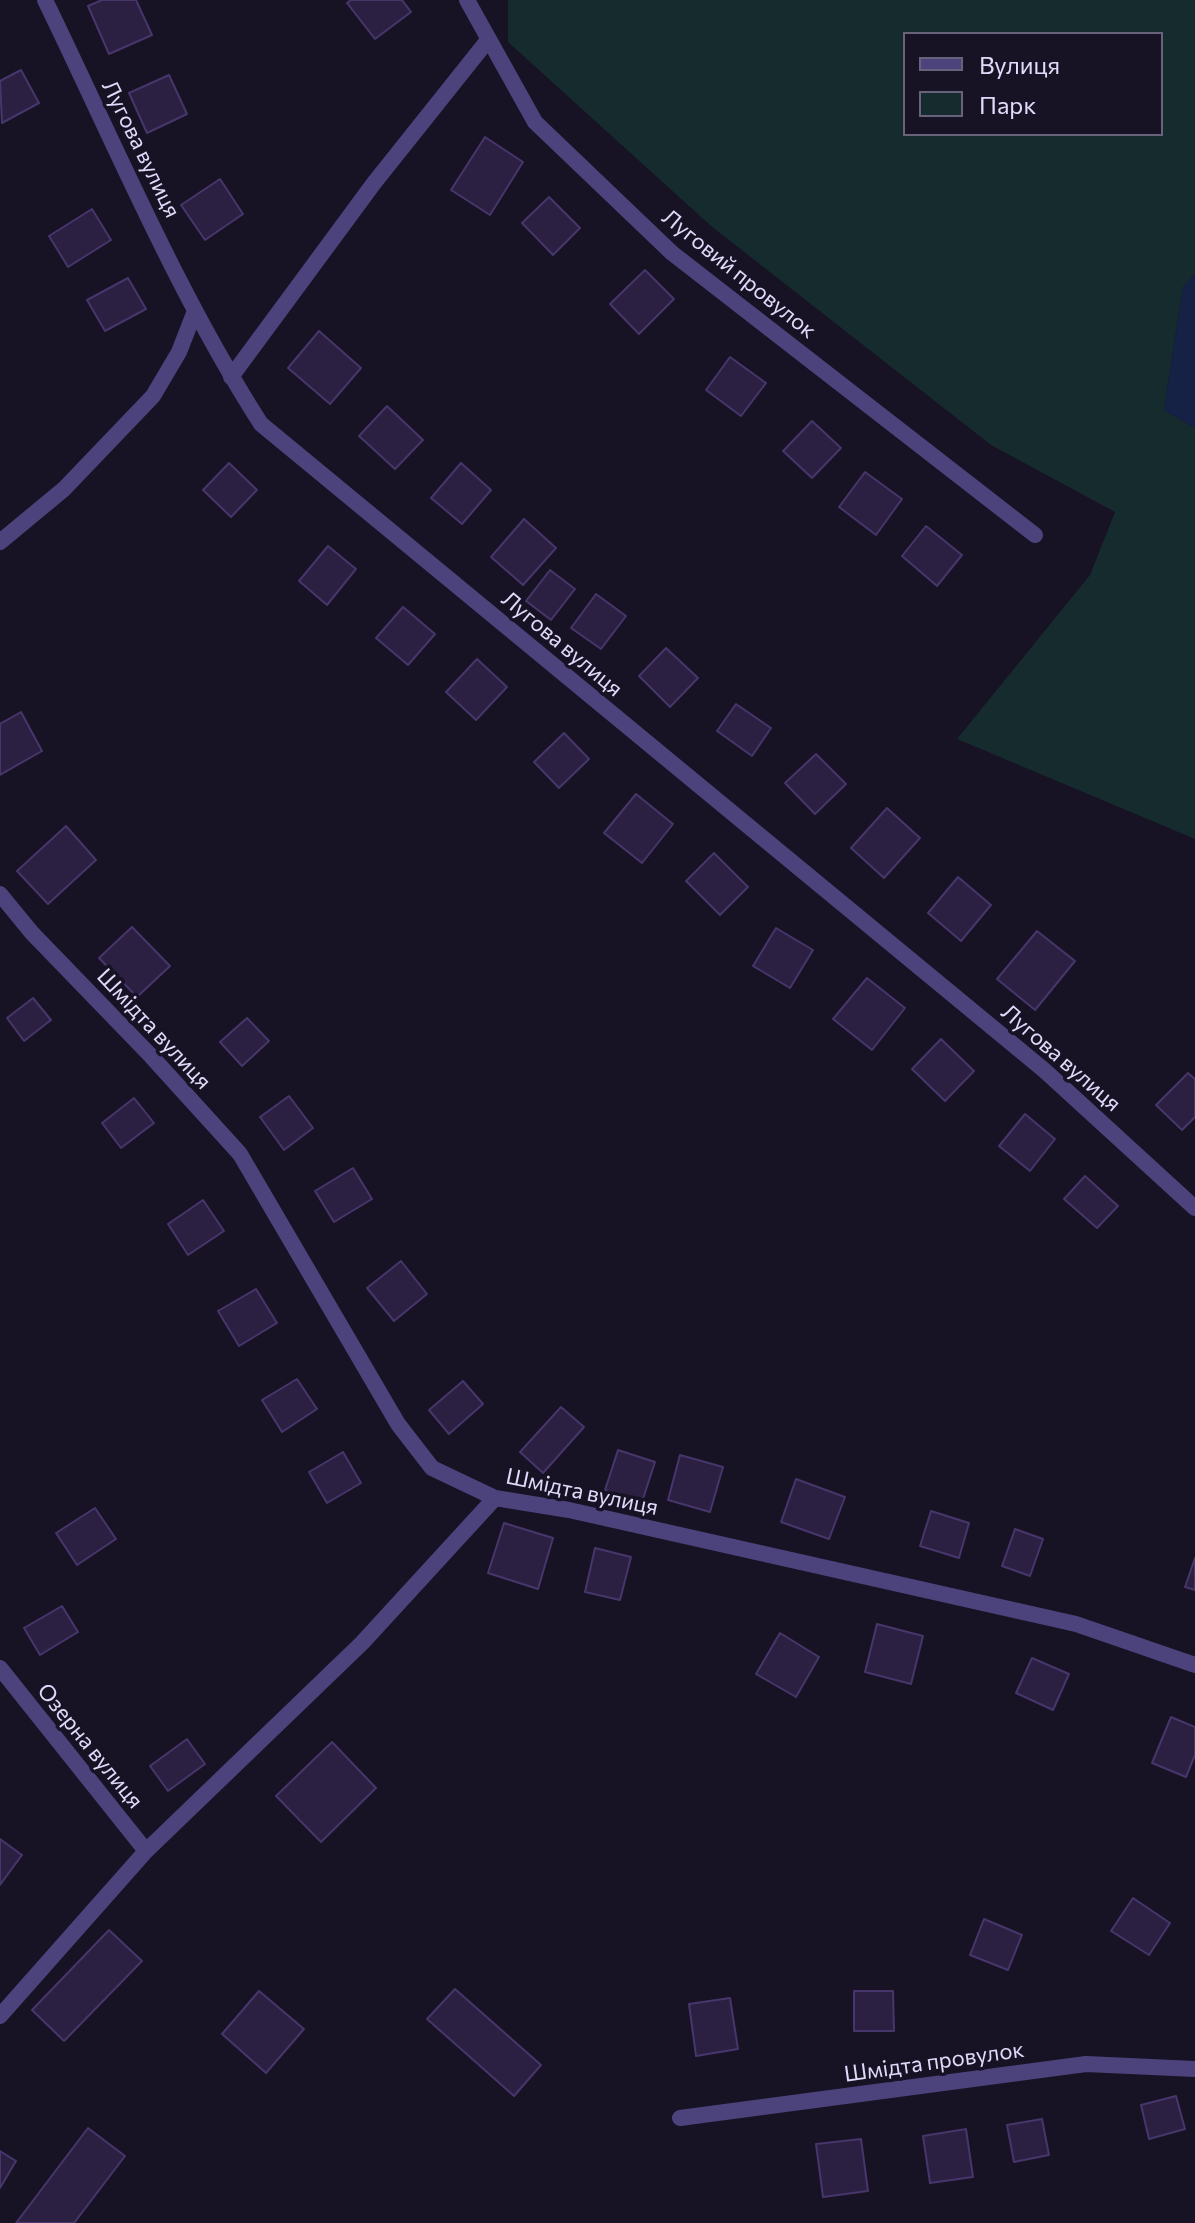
<!DOCTYPE html>
<html>
<head>
<meta charset="utf-8">
<style>
  body { margin:0 }
  #map { position:relative; width:1195px; height:2223px; overflow:hidden; background:#171224; font-family:Commissioner,sans-serif }
  canvas { display:block }
  .legend { position:absolute; left:903px; top:32px; width:260px; height:104px; box-sizing:border-box; background:#171224; border:2px solid #68627a; margin:0; padding:10px 14px; list-style:none; font-size:24px; color:#e2dafa }
  .legend li { display:flex; align-items:center; gap:16px; height:40px }
  .legend b { width:40px; border:2px solid #68627a }
</style>
</head>
<body>
<div id="map">
<canvas width="1195" height="2223"></canvas>
<ul class="legend">
<li><b style="height:10px;background:#4d437c"></b>Вулиця</li>
<li><b style="height:22px;background:#162b2d"></b>Парк</li>
</ul>
</div>
<script>
const ctx = document.querySelector('canvas').getContext('2d');
ctx.lineJoin = 'round';
function paint(path, color) {
  ctx.fillStyle = color;
  ctx.fill(path, 'evenodd');
}
function stroke(path, color, width, dash) {
  ctx.strokeStyle = color;
  ctx.lineWidth = width;
  ctx.lineCap = dash ? 'butt' : 'round';
  ctx.setLineDash(dash || []);
  ctx.stroke(path);
}
function write(font, color, halo, rows, align = 'center') {
  ctx.font = font + ' Commissioner,sans-serif';
  ctx.lineWidth = 7;
  ctx.setLineDash([]);
  ctx.textBaseline = 'middle';
  ctx.strokeStyle = halo;
  ctx.fillStyle = color;
  for (const [text, x, y, turn = 0] of rows) {
    ctx.save();
    ctx.translate(x, y);
    ctx.rotate((+turn || 0) * Math.PI / 180);
    ctx.textAlign = isNaN(turn) ? turn : align;
    if (halo) ctx.strokeText(text, 0, 0);
    ctx.fillText(text, 0, 0);
    ctx.restore();
  }
}
const green = new Path2D(`
  M 508,0 L 1195,0 L 1195,274 L 1183,287 L 1164,410 L 1195,428 L 1195,839 L 957,739 L 1090,575 L 1115,512 L 991,445 L 711,226 L 508,42 ZM 905,34 L 1161,34 L 1161,134 L 905,134 Z`);
const water = new Path2D(`
  M 1195,274 L 1195,428 L 1164,410 L 1183,287 Z`);
const building = new Path2D(`
  M 102,0 L 136,0 L 152,35 L 109,54 L 88,6 Z
  M 351,0 L 402,0 L 411,12 L 375,39 L 347,3 Z
  M 21,70 L 39,103 L 2,123 L 0,81 Z
  M 169,75 L 187,114 L 147,133 L 129,93 Z
  M 485,137 L 523,162 L 490,215 L 451,190 Z
  M 220,179 L 243,214 L 205,240 L 181,205 Z
  M 549,197 L 580,228 L 553,255 L 522,223 Z
  M 92,209 L 111,240 L 68,267 L 49,236 Z
  M 645,270 L 674,299 L 639,334 L 610,304 Z
  M 128,278 L 146,309 L 105,331 L 87,300 Z
  M 319,331 L 361,368 L 330,404 L 288,368 Z
  M 730,357 L 766,383 L 741,416 L 706,390 Z
  M 387,406 L 423,440 L 395,469 L 359,436 Z
  M 812,421 L 841,448 L 812,478 L 783,451 Z
  M 229,463 L 257,490 L 231,517 L 203,490 Z
  M 461,463 L 491,490 L 462,524 L 431,498 Z
  M 865,472 L 902,499 L 876,535 L 839,507 Z
  M 524,519 L 556,548 L 523,585 L 491,557 Z
  M 926,526 L 962,555 L 937,586 L 902,556 Z
  M 328,546 L 356,569 L 327,605 L 299,581 Z
  M 550,570 L 575,589 L 551,620 L 526,601 Z
  M 596,594 L 626,616 L 601,649 L 571,628 Z
  M 403,607 L 435,634 L 408,665 L 376,638 Z
  M 666,648 L 698,678 L 670,707 L 639,676 Z
  M 477,659 L 507,687 L 476,720 L 446,692 Z
  M 736,704 L 771,728 L 752,756 L 717,731 Z
  M 21,712 L 42,751 L 0,775 L 0,724 Z
  M 564,733 L 589,759 L 559,788 L 534,762 Z
  M 816,754 L 846,784 L 815,814 L 785,783 Z
  M 636,794 L 673,824 L 642,863 L 604,833 Z
  M 887,808 L 920,838 L 884,878 L 851,848 Z
  M 66,826 L 96,860 L 48,904 L 17,871 Z
  M 714,853 L 748,887 L 720,915 L 686,881 Z
  M 958,877 L 991,905 L 961,941 L 928,913 Z
  M 132,927 L 170,966 L 137,997 L 99,958 Z
  M 776,928 L 813,950 L 790,988 L 753,966 Z
  M 1037,931 L 1075,961 L 1035,1010 L 997,979 Z
  M 867,978 L 905,1008 L 872,1050 L 833,1019 Z
  M 33,998 L 51,1020 L 24,1041 L 7,1018 Z
  M 247,1018 L 269,1041 L 242,1066 L 220,1042 Z
  M 941,1039 L 974,1071 L 945,1101 L 912,1069 Z
  M 1188,1073 L 1195,1079 L 1195,1117 L 1182,1130 L 1156,1105 Z
  M 289,1096 L 313,1128 L 284,1150 L 260,1117 Z
  M 134,1098 L 154,1123 L 121,1148 L 102,1123 Z
  M 1025,1114 L 1055,1139 L 1030,1171 L 999,1146 Z
  M 353,1168 L 372,1199 L 334,1222 L 315,1191 Z
  M 1085,1176 L 1118,1206 L 1097,1228 L 1064,1199 Z
  M 203,1200 L 224,1231 L 188,1255 L 168,1224 Z
  M 401,1261 L 427,1294 L 394,1321 L 367,1288 Z
  M 256,1289 L 277,1323 L 239,1346 L 218,1311 Z
  M 297,1379 L 317,1409 L 282,1432 L 262,1400 Z
  M 463,1381 L 483,1404 L 449,1434 L 429,1410 Z
  M 561,1407 L 584,1427 L 543,1473 L 520,1452 Z
  M 618,1450 L 655,1462 L 642,1502 L 605,1490 Z
  M 343,1452 L 361,1483 L 327,1503 L 309,1472 Z
  M 680,1455 L 723,1467 L 710,1512 L 668,1500 Z
  M 796,1479 L 845,1497 L 829,1539 L 781,1522 Z
  M 95,1508 L 116,1539 L 77,1565 L 56,1533 Z
  M 931,1511 L 969,1523 L 959,1558 L 920,1546 Z
  M 504,1523 L 553,1538 L 538,1589 L 488,1573 Z
  M 1015,1529 L 1043,1539 L 1030,1576 L 1002,1566 Z
  M 595,1548 L 631,1557 L 620,1600 L 585,1592 Z
  M 1195,1558 L 1195,1590 L 1185,1587 Z
  M 62,1606 L 78,1632 L 40,1655 L 24,1628 Z
  M 877,1624 L 923,1636 L 911,1684 L 865,1672 Z
  M 780,1633 L 819,1657 L 796,1697 L 756,1674 Z
  M 1032,1658 L 1069,1674 L 1053,1710 L 1016,1693 Z
  M 1171,1717 L 1195,1727 L 1195,1755 L 1186,1777 L 1152,1763 Z
  M 187,1739 L 205,1764 L 168,1791 L 150,1766 Z
  M 332,1742 L 376,1788 L 321,1842 L 276,1796 Z
  M 0,1839 L 22,1855 L 0,1885 Z
  M 1133,1898 L 1170,1923 L 1149,1955 L 1111,1931 Z
  M 984,1919 L 1022,1935 L 1008,1970 L 970,1955 Z
  M 109,1930 L 142,1961 L 64,2041 L 32,2010 Z
  M 455,1989 L 541,2065 L 514,2096 L 427,2019 Z
  M 259,1991 L 304,2029 L 266,2073 L 222,2034 Z
  M 854,1991 L 893,1991 L 894,2031 L 854,2031 Z
  M 730,1998 L 738,2049 L 696,2056 L 689,2004 Z
  M 1176,2096 L 1185,2129 L 1149,2139 L 1141,2105 Z
  M 1042,2119 L 1049,2155 L 1014,2162 L 1007,2125 Z
  M 88,2128 L 125,2156 L 74,2223 L 16,2223 Z
  M 966,2129 L 973,2177 L 930,2183 L 923,2136 Z
  M 861,2139 L 868,2191 L 823,2197 L 816,2144 Z
  M 0,2151 L 16,2161 L 0,2188 Z`);
const lane = new Path2D(`
  M 231,377 L 374,183 L 488,40
  M 0,542 L 64,489 L 153,396 L 179,352 L 195,311`);
const street = new Path2D(`
  M 45,0 C 114,142 176,291 261,424 L 1044,1070 L 1195,1208
  M 467,0 L 535,122 L 672,253 L 1035,535
  M 0,894 L 32,933 L 151,1056 L 240,1154 L 398,1424 L 432,1468 L 495,1498 L 569,1510 L 1076,1624 L 1195,1665
  M 0,1668 L 146,1851
  M 0,2016 L 146,1851 L 362,1643 L 495,1498
  M 680,2118 L 1086,2064 L 1195,2069`);
const streetNames = [
  ["Лугова вулиця",141,149,64],
  ["Луговий провулок",739,274,39],
  ["Лугова вулиця",562,644,40],
  ["Шмідта вулиця",154,1029,47],
  ["Лугова вулиця",1061,1058,41],
  ["Шмідта вулиця",582,1492,12],
  ["Озерна вулиця",90,1746,51],
  ["Шмідта провулок",934,2062,-8]
];
paint(green, '#162b2d');
paint(water, '#152145');
paint(building, '#2c2042');
stroke(building, '#47366b', 2);
stroke(lane, '#4d437c', 16);
stroke(street, '#4d437c', 16);
write('22px', '#e2dafa', '#171224', streetNames);
</script>
</body>
</html>
